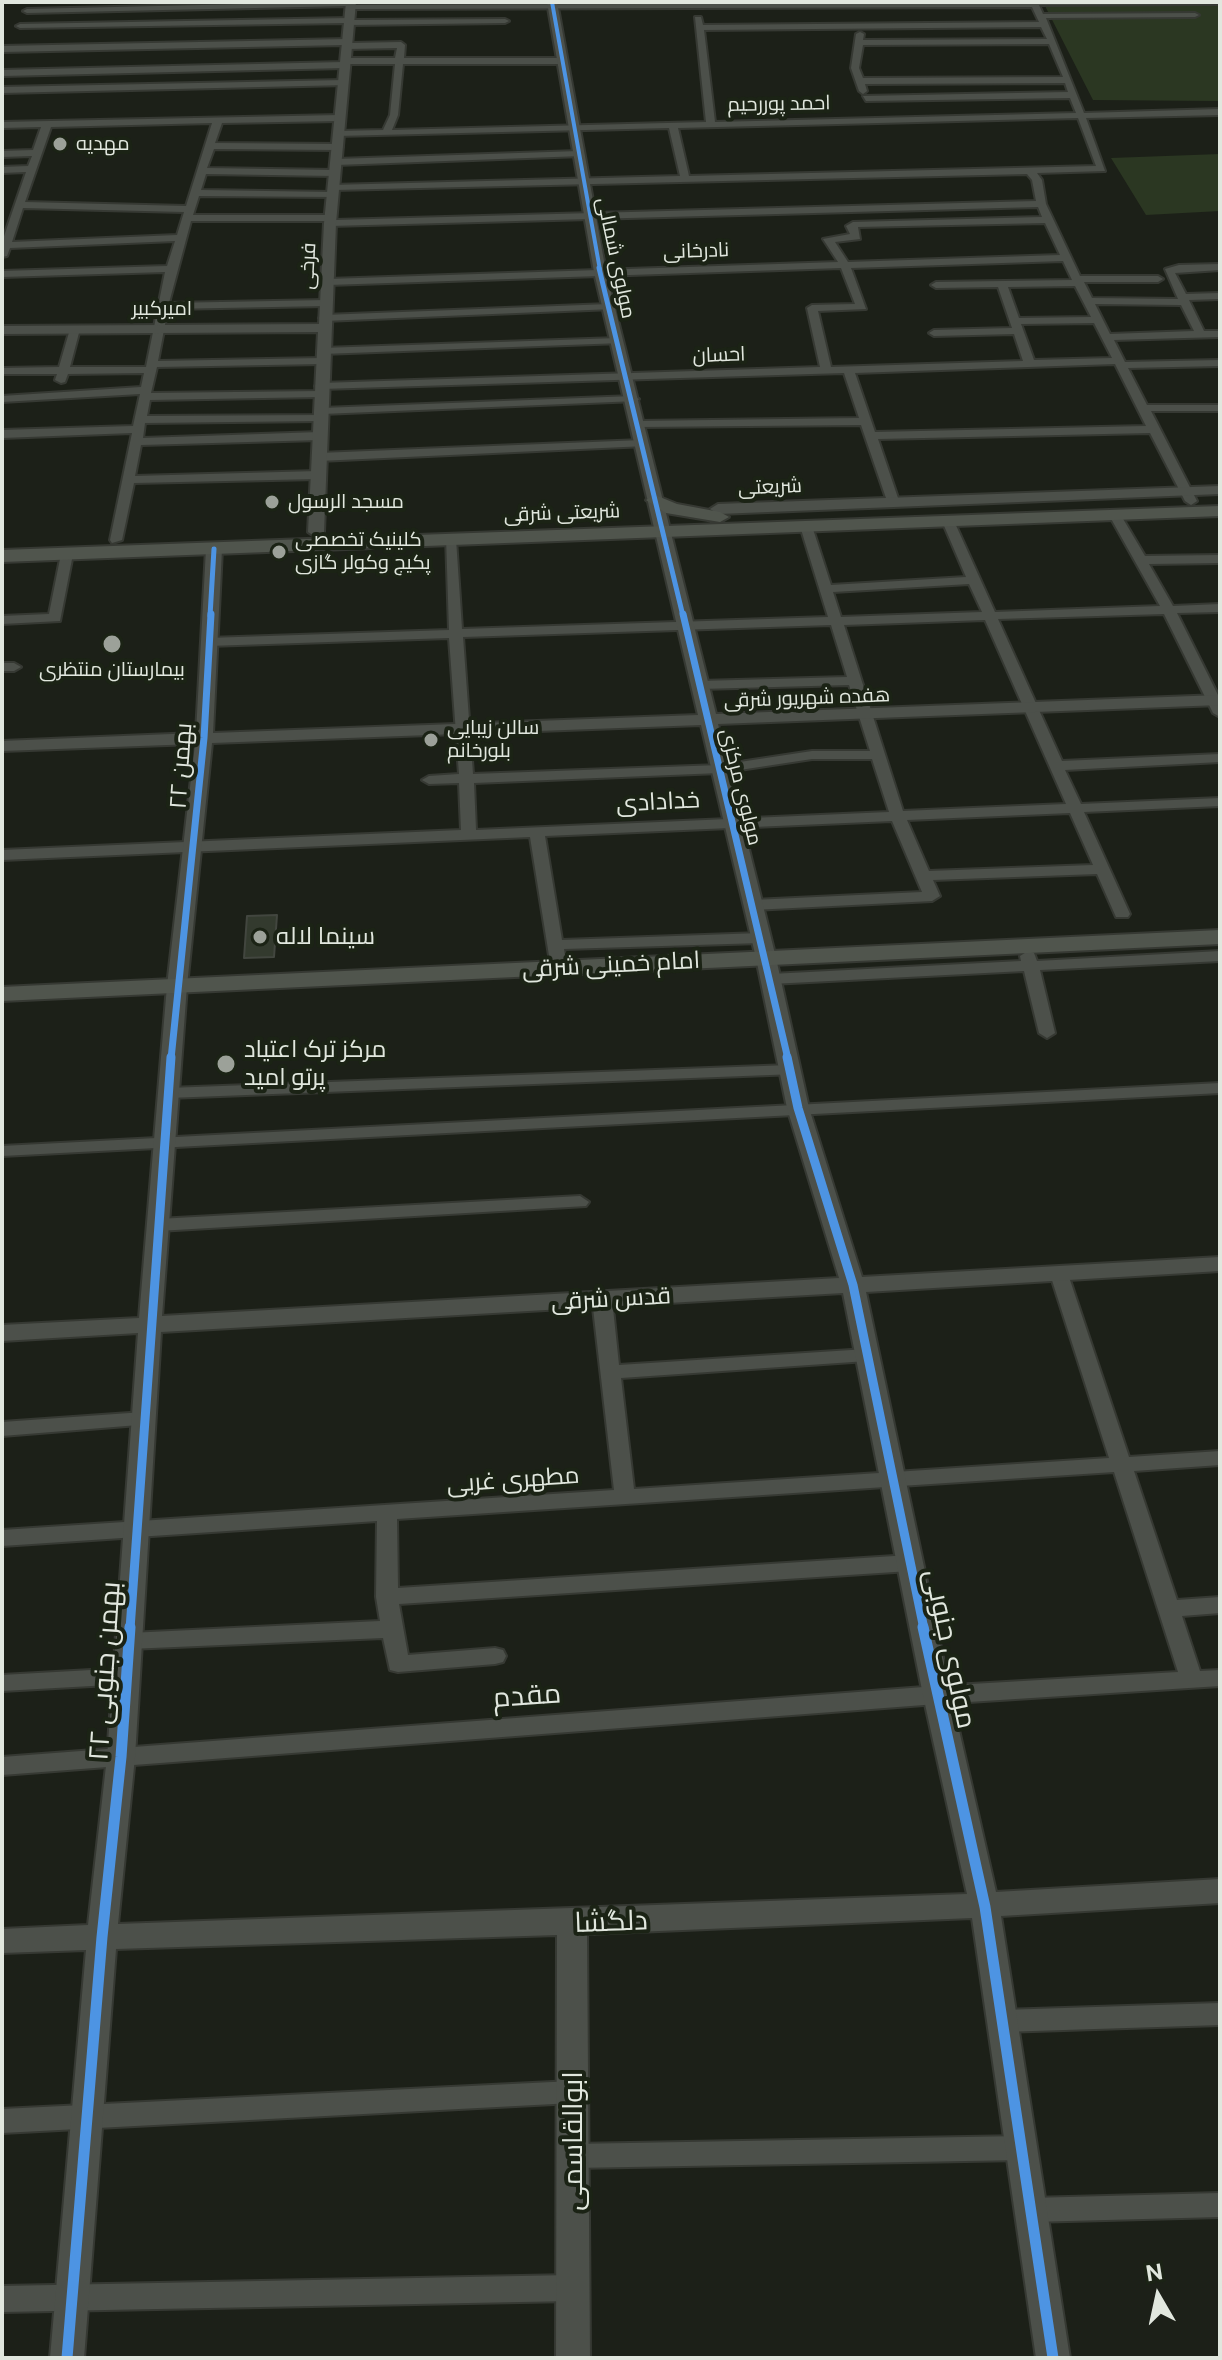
<!DOCTYPE html>
<html>
<head>
<meta charset="utf-8">
<style>
  body { margin:0 }
  #map { position:relative; width:1222px; height:2360px; overflow:hidden; background:#1c2018; font-family:"Public Sans",sans-serif }
  canvas { display:block }
  .frame { position:absolute; inset:0; border:4px solid #e1e7de; pointer-events:none }
  .north { position:absolute; left:1118px; top:2256px; width:80px; height:80px; -webkit-text-stroke:6px #1b2315; paint-order:stroke; rotate:351deg; font-size:22px; font-weight:700; line-height:32px; text-align:center; color:#e1e7de }
  .north::after { content:''; display:block; margin:auto; width:28px; height:36px; background:#e1e7de; clip-path:polygon(50% 0,100% 100%,50% 72%,0 100%) }
</style>
</head>
<body>
<div id="map">
<canvas width="1222" height="2360"></canvas>
<div class="frame"></div>
<div class="north">N</div>
</div>
<script>
const ctx = document.querySelector('canvas').getContext('2d');
ctx.lineJoin = 'round';
function paint(path, color) {
  ctx.fillStyle = color;
  ctx.fill(path, 'evenodd');
}
function stroke(path, color, width, dash) {
  ctx.strokeStyle = color;
  ctx.lineWidth = width;
  ctx.lineCap = dash ? 'butt' : 'round';
  ctx.setLineDash(dash || []);
  ctx.stroke(path);
}
function write(font, color, halo, rows, align = 'center') {
  ctx.font = font + ' "Public Sans",Cairo,sans-serif';
  ctx.lineWidth = 8;
  ctx.setLineDash([]);
  ctx.textBaseline = 'middle';
  ctx.strokeStyle = halo;
  ctx.fillStyle = color;
  for (const [text, x, y, turn = 0] of rows) {
    ctx.save();
    ctx.translate(x, y);
    ctx.rotate((+turn || 0) * Math.PI / 180);
    ctx.textAlign = isNaN(turn) ? turn : align;
    if (halo) ctx.strokeText(text, 0, 0);
    ctx.fillText(text, 0, 0);
    ctx.restore();
  }
}
const green = new Path2D(`
  M 1043,2 L 1220,2 L 1220,101 L 1093,100 Z
  M 1220,154 L 1220,211 L 1146,215 L 1111,158 Z`);
const building = new Path2D(`
  M 277,915 L 274,957 L 244,958 L 247,916 Z`);
const minor = new Path2D(`
  M 332,2 L 353,2 L 355,5 L 1220,2 L 1220,4 L 1039,5 L 1043,14 L 1195,13 L 1199,15 L 1195,17 L 1046,18 L 1084,113 L 1220,109 L 1220,115 L 1086,118 L 1105,171 L 1037,173 L 1042,180 L 1046,204 L 1080,276 L 1158,276 L 1163,279 L 1158,282 L 1084,282 L 1092,298 L 1178,299 L 1165,269 L 1179,265 L 1220,264 L 1220,270 L 1175,273 L 1186,294 L 1220,293 L 1220,299 L 1189,300 L 1204,331 L 1220,331 L 1220,337 L 1114,340 L 1125,362 L 1220,360 L 1220,366 L 1128,368 L 1147,405 L 1220,405 L 1220,411 L 1151,411 L 1197,501 L 1191,505 L 1185,501 L 1150,433 L 878,439 L 899,501 L 893,505 L 887,501 L 861,425 L 638,427 L 632,424 L 638,421 L 859,418 L 844,373 L 321,389 L 315,386 L 321,383 L 820,367 L 807,308 L 812,305 L 855,304 L 841,268 L 328,285 L 323,282 L 328,279 L 838,262 L 823,239 L 850,234 L 846,226 L 853,222 L 1042,217 L 1038,207 L 330,226 L 327,225 L 326,221 L 191,221 L 169,303 L 326,300 L 331,303 L 326,306 L 168,309 L 158,361 L 322,358 L 328,361 L 322,364 L 157,367 L 151,393 L 321,391 L 327,394 L 321,397 L 150,400 L 147,416 L 321,415 L 327,418 L 321,421 L 145,423 L 143,438 L 320,432 L 326,436 L 320,440 L 141,445 L 135,476 L 318,471 L 324,475 L 318,479 L 134,483 L 122,540 L 112,543 L 110,540 L 132,433 L 2,438 L 2,430 L 133,426 L 140,394 L 2,402 L 2,396 L 141,387 L 144,373 L 68,374 L 65,382 L 61,383 L 55,380 L 57,374 L 2,374 L 2,368 L 59,367 L 70,329 L 75,326 L 80,329 L 70,367 L 146,367 L 165,272 L 2,277 L 2,271 L 167,266 L 175,241 L 10,248 L 7,256 L 2,257 L 2,242 L 26,172 L 2,173 L 2,167 L 28,166 L 32,156 L 2,157 L 2,151 L 33,150 L 41,127 L 2,128 L 2,122 L 340,115 L 345,118 L 340,121 L 222,123 L 215,143 L 338,144 L 343,147 L 338,150 L 214,149 L 207,168 L 335,170 L 340,173 L 335,176 L 206,174 L 201,190 L 333,192 L 336,193 L 336,197 L 199,196 L 193,215 L 331,215 L 334,216 L 335,220 L 1036,201 L 1032,180 L 1027,174 L 334,190 L 331,189 L 331,185 L 680,176 L 669,128 L 336,136 L 339,131 L 383,130 L 390,115 L 395,64 L 348,64 L 345,68 L 2,76 L 2,70 L 343,62 L 346,58 L 395,58 L 397,48 L 347,49 L 344,45 L 2,52 L 2,46 L 348,39 L 351,43 L 401,42 L 405,45 L 404,58 L 562,58 L 566,61 L 562,64 L 403,64 L 398,115 L 392,130 L 706,122 L 695,17 L 701,17 L 703,25 L 1039,22 L 1032,7 L 351,9 L 347,6 L 27,13 L 23,11 L 27,9 ZM 1041,27 L 1047,39 L 863,40 L 864,34 L 860,32 L 856,34 L 851,68 L 859,91 L 863,94 L 867,91 L 865,84 L 1065,83 L 1068,92 L 863,96 L 866,101 L 1070,98 L 1076,113 L 715,122 L 704,30 ZM 1049,44 L 1063,77 L 863,78 L 859,68 L 863,45 ZM 1078,118 L 1096,166 L 689,176 L 678,128 ZM 212,123 L 186,206 L 25,202 L 51,127 ZM 23,208 L 184,212 L 177,235 L 12,242 ZM 1045,223 L 1060,255 L 848,262 L 835,242 L 860,239 L 858,227 ZM 1063,261 L 1072,280 L 936,282 L 931,285 L 936,288 L 998,287 L 1012,328 L 934,330 L 929,333 L 934,336 L 1014,334 L 1023,361 L 831,367 L 818,311 L 866,309 L 851,268 ZM 1075,286 L 1091,317 L 1019,318 L 1008,287 ZM 1095,304 L 1181,305 L 1194,331 L 1110,334 ZM 1094,323 L 1112,358 L 1034,360 L 1021,324 ZM 1115,364 L 1146,426 L 875,432 L 855,373 Z
  M 350,18 L 354,20 L 505,19 L 509,21 L 505,23 L 349,25 L 345,23 L 20,28 L 16,26 L 20,24 Z
  M 344,80 L 347,85 L 2,93 L 2,87 Z
  M 579,151 L 582,156 L 336,165 L 331,162 L 336,159 Z
  M 609,304 L 613,305 L 613,309 L 324,321 L 319,318 L 324,315 Z
  M 618,338 L 622,339 L 622,343 L 322,354 L 317,351 L 322,348 Z
  M 633,396 L 639,399 L 637,401 L 322,414 L 316,411 L 322,408 Z
  M 642,440 L 646,442 L 646,446 L 319,461 L 313,457 L 319,453 Z
  M 1111,512 L 1119,512 L 1145,556 L 1220,555 L 1220,563 L 1149,564 L 1173,606 L 1220,604 L 1220,612 L 1177,613 L 1220,699 L 1220,717 L 1213,713 L 1164,614 L 998,619 L 1062,761 L 1220,754 L 1220,762 L 1065,770 L 1081,804 L 1220,798 L 1220,806 L 1084,812 L 1130,914 L 1128,917 L 1116,917 L 1097,874 L 933,880 L 940,896 L 932,901 L 753,910 L 745,905 L 753,900 L 922,892 L 892,821 L 545,836 L 562,940 L 761,933 L 769,938 L 761,943 L 564,949 L 567,968 L 559,973 L 551,968 L 530,837 L 2,860 L 2,850 L 461,830 L 459,783 L 429,784 L 422,780 L 429,776 L 459,774 L 449,638 L 208,646 L 201,642 L 208,638 L 449,630 L 446,536 L 456,539 L 462,629 L 828,617 L 800,526 L 802,523 L 812,526 L 831,585 L 966,577 L 942,521 L 948,517 L 954,521 L 995,612 L 1160,606 L 1109,515 ZM 969,584 L 982,612 L 841,617 L 833,592 ZM 985,620 L 1066,804 L 903,811 L 844,625 ZM 831,625 L 847,677 L 700,681 L 693,685 L 700,689 L 849,685 L 870,751 L 812,751 L 720,765 L 473,774 L 463,637 ZM 812,759 L 872,759 L 889,812 L 476,830 L 474,783 L 720,773 ZM 1070,813 L 1093,865 L 929,871 L 907,820 Z
  M 67,550 L 73,554 L 60,621 L 2,624 L 2,616 L 49,614 L 61,554 Z
  M 2,663 L 14,663 L 21,667 L 14,671 L 2,671 Z
  M 1028,951 L 1034,953 L 1037,961 L 1220,951 L 1220,961 L 1040,970 L 1055,1033 L 1047,1038 L 1039,1033 L 1024,971 L 771,984 L 763,979 L 771,974 L 1021,961 L 1020,956 Z
  M 790,1065 L 799,1070 L 796,1074 L 168,1098 L 159,1093 L 168,1088 Z
  M 1220,1083 L 1220,1093 L 2,1156 L 2,1146 Z
  M 580,1196 L 589,1202 L 586,1206 L 158,1231 L 149,1225 L 158,1219 Z
  M 1059,1268 L 1068,1274 L 1129,1457 L 1220,1451 L 1220,1465 L 1134,1471 L 1177,1600 L 1220,1597 L 1220,1613 L 1182,1616 L 1200,1671 L 1220,1670 L 1220,1686 L 937,1704 L 2,1775 L 2,1757 L 937,1686 L 1178,1672 L 1114,1472 L 397,1519 L 398,1588 L 910,1555 L 918,1558 L 921,1563 L 918,1568 L 910,1571 L 399,1604 L 408,1655 L 495,1648 L 503,1650 L 506,1656 L 503,1662 L 495,1664 L 398,1672 L 390,1670 L 383,1638 L 129,1649 L 121,1647 L 118,1641 L 121,1635 L 129,1633 L 380,1621 L 376,1597 L 377,1521 L 2,1546 L 2,1530 L 614,1490 L 592,1299 L 602,1293 L 612,1299 L 619,1365 L 867,1349 L 877,1355 L 867,1361 L 621,1378 L 634,1489 L 1109,1458 L 1050,1274 Z
  M 144,1412 L 151,1414 L 154,1419 L 151,1424 L 2,1436 L 2,1422 Z
  M 127,1668 L 135,1670 L 138,1676 L 135,1682 L 127,1684 L 2,1691 L 2,1675 Z
  M 1220,2003 L 1220,2025 L 1002,2032 L 993,2029 L 989,2021 L 993,2013 L 1002,2010 Z
  M 573,2081 L 582,2084 L 586,2092 L 582,2100 L 573,2103 L 2,2133 L 2,2109 Z
  M 1022,2136 L 1031,2140 L 1035,2148 L 1031,2156 L 1022,2160 L 573,2168 L 564,2164 L 560,2156 L 564,2148 L 573,2144 Z
  M 1220,2193 L 1220,2217 L 1030,2222 L 1021,2219 L 1017,2210 L 1021,2201 L 1030,2198 Z
  M 572,2275 L 582,2279 L 586,2288 L 582,2297 L 572,2301 L 2,2312 L 2,2286 Z`);
const tertiary = new Path2D(`
  M 346,2 L 356,2 L 336,223 L 324,532 L 316,537 L 308,532 L 318,332 L 2,334 L 2,326 L 319,324 L 324,223 Z
  M 547,2 L 557,2 L 606,272 L 716,714 L 1220,695 L 1220,705 L 718,724 L 776,958 L 809,1108 L 862,1277 L 1220,1257 L 1220,1271 L 866,1292 L 951,1695 L 996,1892 L 1220,1879 L 1220,1903 L 1001,1916 L 1070,2358 L 1036,2358 L 972,1918 L 587,1934 L 590,2358 L 556,2358 L 557,1935 L 116,1949 L 84,2358 L 50,2358 L 86,1950 L 2,1953 L 2,1929 L 88,1925 L 107,1757 L 138,1333 L 2,1341 L 2,1325 L 139,1318 L 167,986 L 195,744 L 2,751 L 2,741 L 196,733 L 206,549 L 214,544 L 222,549 L 213,733 L 698,715 L 594,272 ZM 701,725 L 756,958 L 787,1108 L 839,1278 L 162,1316 L 187,986 L 212,743 ZM 843,1293 L 923,1695 L 967,1894 L 118,1924 L 135,1757 L 161,1332 Z
  M 1220,486 L 1220,494 L 718,514 L 710,509 L 718,504 Z`);
const secondary = new Path2D(`
  M 655,495 L 677,504 L 720,512 L 729,517 L 720,522 L 666,513 L 646,500 Z
  M 1220,506 L 1220,516 L 2,562 L 2,550 Z
  M 1220,930 L 1220,944 L 2,1001 L 2,987 Z`);
const cyclewayFar4 = new Path2D(`
  M 552,2 L 600,270`);
const cyclewayFar3 = new Path2D(`
  M 599,268 L 683,616
  M 210,616 L 214,549`);
const cyclewayFar2 = new Path2D(`
  M 683,614 L 788,1059
  M 171,1059 L 204,738 L 211,614`);
const cyclewayFar1 = new Path2D(`
  M 787,1057 L 798,1108 L 853,1285 L 924,1629
  M 130,1629 L 171,1057`);
const cycleway = new Path2D(`
  M 923,1627 L 985,1907 L 1053,2358
  M 67,2358 L 102,1937 L 121,1757 L 130,1627`);
const markers = [
  [60,144,8,"#9ca199"],
  [272,502,8,"#9ca199"],
  [279,552,8,"#9ca199"],
  [112,644,10,"#9ca199"],
  [431,740,8,"#9ca199"],
  [260,937,8,"#9ca199"],
  [226,1064,10,"#9ca199"]
];
const farStreetnames = [
  ["احمد پوررحیم",779,104,-1],
  ["نادرخانی",696,251,-2],
  ["مولوی شمالی",616,258,78],
  ["فرخی",308,266,-87],
  ["امیرکبیر",162,309],
  ["احسان",719,355,-2],
  ["شریعتی",770,487,-2],
  ["شریعتی شرقی",562,513,-2],
  ["هفده شهریور شرقی",807,698,-2],
  ["مولوی مرکزی",741,787,76]
];
const farPoinames = [
  ["مهدیه",76,144],
  ["مسجد الرسول",288,502],
  ["کلینیک تخصصی",295,540],
  ["پکیج وکولر گازی",295,563],
  ["بیمارستان منتظری",112,670,"center"],
  ["سالن زیبایی",447,728],
  ["بلورخانم",447,751]
];
const streetNames = [
  ["۲۲ بهمن",181,766,-86],
  ["خدادادی",658,802,-3],
  ["امام خمینی شرقی",611,965,-3],
  ["قدس شرقی",611,1299,-3],
  ["مطهری غربی",513,1480,-4]
];
const poiNames = [
  ["سینما لاله",276,937],
  ["مرکز ترک اعتیاد",244,1050],
  ["پرتو امید",244,1078]
];
const nearStreetnames = [
  ["مولوی جنوبی",950,1649,78],
  ["۲۲ بهمن جنوبی",105,1671,-86],
  ["مقدم",527,1696,-4],
  ["دلگشا",611,1922,-2],
  ["ابوالقاسمی",573,2141,-90]
];
paint(green, '#2b3722');
paint(building, '#333a2e');
stroke(building, '#42463f', 2);
stroke(minor, '#363933', 4);
stroke(tertiary, '#363933', 4);
stroke(secondary, '#363933', 4);
paint(minor, '#4c504a');
paint(tertiary, '#4c504a');
paint(secondary, '#50554d');
stroke(cyclewayFar4, '#4d94e3', 4);
stroke(cyclewayFar3, '#4d94e3', 5);
stroke(cyclewayFar2, '#4d94e3', 7);
stroke(cyclewayFar1, '#4d94e3', 9);
stroke(cycleway, '#4d94e3', 11);
for (const [x, y, r, color] of markers) {
  const dot = new Path2D();
  dot.arc(x, y, r, 0, 2 * Math.PI);
  ctx.fillStyle = color;
  ctx.fill(dot);
  stroke(dot, '#1b2315', 3);
}
write('20px', '#e1e7de', '#1b2315', farStreetnames);
write('20px', '#e1e7de', '#1b2315', farPoinames, 'left');
write('24px', '#e1e7de', '#1b2315', streetNames);
write('24px', '#e1e7de', '#1b2315', poiNames, 'left');
write('28px', '#e1e7de', '#1b2315', nearStreetnames);
</script>
</body>
</html>
